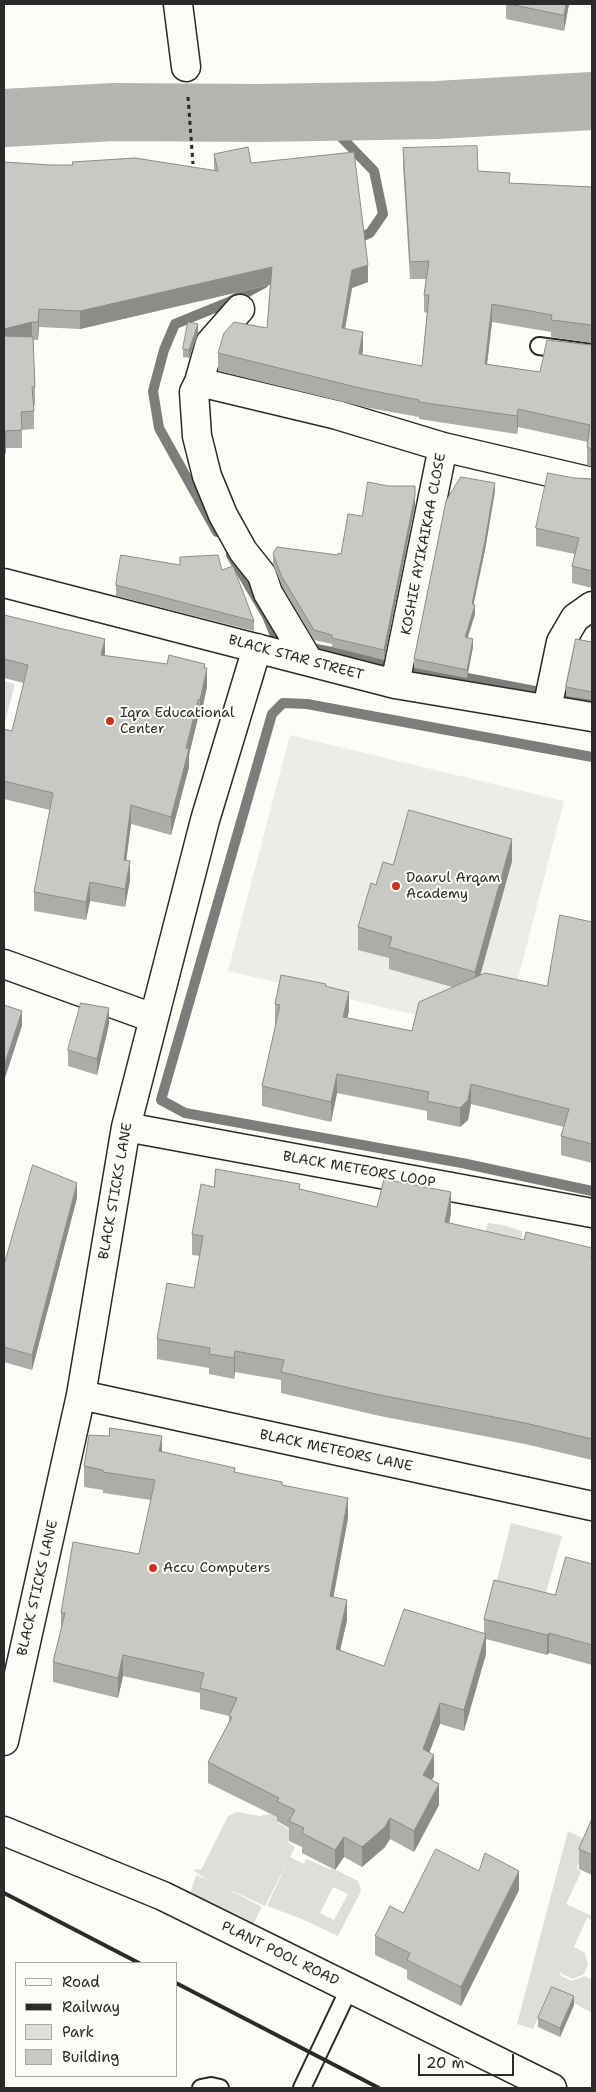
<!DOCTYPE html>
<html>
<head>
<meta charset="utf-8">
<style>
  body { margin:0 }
  #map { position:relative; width:596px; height:2092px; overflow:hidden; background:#fdfcf7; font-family:"Shantell Sans",sans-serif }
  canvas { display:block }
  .frame { position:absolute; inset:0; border:5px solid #2b2b2b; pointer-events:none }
  .legend { position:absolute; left:15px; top:1962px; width:162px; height:115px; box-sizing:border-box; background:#fdfcf7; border:1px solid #a9a8a5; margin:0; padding:6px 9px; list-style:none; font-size:15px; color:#2b2b2b }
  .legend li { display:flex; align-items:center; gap:10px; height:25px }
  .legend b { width:25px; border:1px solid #a9a8a5 }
  .scale { position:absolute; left:418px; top:2054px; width:96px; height:22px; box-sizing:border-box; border:2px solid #2b2b2b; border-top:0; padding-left:6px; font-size:15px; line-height:18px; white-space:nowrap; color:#2b2b2b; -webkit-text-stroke:4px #fdfcf7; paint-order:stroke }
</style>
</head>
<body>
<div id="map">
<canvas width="596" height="2092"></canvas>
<div class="frame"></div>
<ul class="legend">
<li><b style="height:6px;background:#fdfcf7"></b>Road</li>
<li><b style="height:6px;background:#2b2b2b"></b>Railway</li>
<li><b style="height:14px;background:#dfdeda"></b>Park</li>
<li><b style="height:14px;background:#c9c8c4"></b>Building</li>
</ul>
<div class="scale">20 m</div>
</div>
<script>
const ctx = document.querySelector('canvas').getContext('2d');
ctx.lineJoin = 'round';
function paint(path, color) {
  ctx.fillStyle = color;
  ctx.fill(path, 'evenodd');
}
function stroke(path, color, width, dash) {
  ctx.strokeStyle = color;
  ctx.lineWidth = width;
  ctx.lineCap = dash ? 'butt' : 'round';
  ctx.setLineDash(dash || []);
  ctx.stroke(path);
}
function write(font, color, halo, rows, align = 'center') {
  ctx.font = font + ' "Shantell Sans",sans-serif';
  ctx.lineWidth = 4;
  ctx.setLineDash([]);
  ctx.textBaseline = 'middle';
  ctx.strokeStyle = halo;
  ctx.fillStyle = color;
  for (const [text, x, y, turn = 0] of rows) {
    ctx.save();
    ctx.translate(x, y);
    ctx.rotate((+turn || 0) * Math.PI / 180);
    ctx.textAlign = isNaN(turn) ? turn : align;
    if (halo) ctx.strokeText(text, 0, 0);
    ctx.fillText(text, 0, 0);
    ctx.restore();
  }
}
const built = new Path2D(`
  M 290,735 L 564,801 L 503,1037 L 442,1021 L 228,971 Z`);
const green = new Path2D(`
  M 4,681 L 15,684 L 4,726 Z
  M 488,1223 L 503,1225 L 522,1231 L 522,1242 L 485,1233 Z
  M 511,1523 L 562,1536 L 542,1607 L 493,1596 Z
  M 237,1812 L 260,1816 L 269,1814 L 279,1817 L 277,1822 L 293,1832 L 288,1842 L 295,1847 L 290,1857 L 304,1864 L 306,1859 L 329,1869 L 336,1870 L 358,1881 L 361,1891 L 338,1936 L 302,1919 L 267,1906 L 288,1861 L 265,1906 L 224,1887 L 262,1907 L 252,1926 L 192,1897 L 191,1891 L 196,1875 L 208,1880 L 194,1871 L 196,1869 L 201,1870 L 228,1816 ZM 333,1887 L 348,1894 L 334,1920 L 320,1913 Z
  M 568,1831 L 592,1843 L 592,1847 L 586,1845 L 577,1868 L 581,1872 L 566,1904 L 592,1916 L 592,1920 L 587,1918 L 574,1947 L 585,1953 L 588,1965 L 584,1974 L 573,1979 L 562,1974 L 559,1970 L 561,1976 L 572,1981 L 585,1976 L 592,1980 L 592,2013 L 554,1992 L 549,1994 L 533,2029 L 517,2024 Z`);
const stream = new Path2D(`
  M 317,112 L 374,171 L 383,214 L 370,233 L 354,240
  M 217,532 L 159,428 L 153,391 L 164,350 L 175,324 L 229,302 L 264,283
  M 231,555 L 267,616 L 277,641 L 287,643
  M 306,647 L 592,702
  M 592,757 L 307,704 L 283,703 L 272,714 L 161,1100 L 185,1113 L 462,1163 L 592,1191`);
const river = new Path2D(`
  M 4,118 L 114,112 L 258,113 L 437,110 L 592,101`);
const path = new Path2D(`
  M 188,97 L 193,164`);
const lane = new Path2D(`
  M 539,346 L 592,353
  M 201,2088 L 211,2086 L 220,2088
  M 302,2088 L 349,1989`);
const street = new Path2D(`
  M 178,4 L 186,67
  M 240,309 L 210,343 L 199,382 L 194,392 L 197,436 L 207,476 L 223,515 L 243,551 L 262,575 L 268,593 L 308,660
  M 199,382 L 337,415 L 443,447 L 592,482
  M 4,583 L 395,684 L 592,717
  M 395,684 L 443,447
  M 547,709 L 561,642 L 575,618 L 592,606
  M 4,964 L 153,1018
  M 126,1127 L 592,1213
  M 81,1395 L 592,1506
  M 4,1741 L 81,1395 L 126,1127 L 205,820 L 257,648
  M 4,1831 L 163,1896 L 552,2088`);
const rail = new Path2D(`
  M 4,1893 L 139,1963
  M 176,1983 L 379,2088`);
const wall = new Path2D(`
  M 506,4 L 569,4 L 564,31 L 506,19 Z
  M 403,148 L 478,171 L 510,183 L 592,187 L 592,343 L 551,337 L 551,332 L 492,322 L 487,364 L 540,372 L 592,345 L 592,467 L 587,465 L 587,447 L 588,442 L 518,427 L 517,434 L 419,419 L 419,417 L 364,407 L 218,371 L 218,353 L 267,328 L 270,285 L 80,329 L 39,327 L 38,340 L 33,340 L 35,387 L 35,405 L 34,405 L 34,429 L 22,430 L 22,448 L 6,448 L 6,453 L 4,454 L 4,162 L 51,165 L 214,170 L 214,154 L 251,163 L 368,282 L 352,288 L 345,329 L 363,350 L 362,355 L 422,366 L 427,313 L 424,312 L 424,295 L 426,279 L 410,279 L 403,166 Z
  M 198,333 L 189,358 L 183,357 L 183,349 Z
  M 574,478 L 592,479 L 592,588 L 572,583 L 572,566 L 575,554 L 536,546 L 536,528 Z
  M 388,486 L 415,486 L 415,505 L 384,660 L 332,647 L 332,644 L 314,640 L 282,586 L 273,564 L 273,554 L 338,555 L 341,554 L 362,516 Z
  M 495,491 L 485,550 L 473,604 L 475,614 L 468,637 L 473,647 L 467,678 L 414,668 L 414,659 Z
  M 180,557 L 222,570 L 254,621 L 254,631 L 116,596 L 116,585 L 180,565 Z
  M 4,615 L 105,656 L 167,664 L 205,668 L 207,687 L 200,719 L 198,718 L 189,755 L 189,767 L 171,835 L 131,824 L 126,860 L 130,880 L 125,907 L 90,901 L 86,920 L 34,911 L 34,892 L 50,810 L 4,799 L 4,729 L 12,731 L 24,683 L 4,678 Z
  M 592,642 L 592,700 L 566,696 L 566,687 Z
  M 512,861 L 480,975 L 547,986 L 592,922 L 592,1163 L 561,1155 L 561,1136 L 564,1127 L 471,1104 L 468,1120 L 460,1127 L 427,1120 L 427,1111 L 337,1093 L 331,1122 L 262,1106 L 262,1086 L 276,1024 L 275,1024 L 275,1004 L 326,986 L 349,1011 L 347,1018 L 412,1031 L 452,987 L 389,969 L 389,958 L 358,950 L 358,927 L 376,885 L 393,865 Z
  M 109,1024 L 97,1075 L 68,1066 L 68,1050 Z
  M 214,1187 L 300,1189 L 377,1207 L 451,1213 L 449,1223 L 524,1240 L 592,1248 L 592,1460 L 525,1444 L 380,1416 L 281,1393 L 281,1380 L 235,1372 L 234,1379 L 209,1374 L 209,1368 L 157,1359 L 157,1339 L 194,1288 L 200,1256 L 192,1255 L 192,1234 Z
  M 77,1198 L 32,1370 L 4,1362 L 4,1265 Z
  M 162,1452 L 282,1485 L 348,1518 L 333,1597 L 347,1620 L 340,1650 L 384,1666 L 484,1633 L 484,1619 L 555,1595 L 592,1564 L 592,1665 L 549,1653 L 547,1655 L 486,1639 L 486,1654 L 464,1731 L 440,1724 L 429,1753 L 434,1776 L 432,1780 L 439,1805 L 414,1852 L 390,1839 L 385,1847 L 362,1867 L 344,1857 L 335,1870 L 302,1853 L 302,1847 L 289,1841 L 289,1828 L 277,1821 L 277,1817 L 208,1783 L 208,1762 L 229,1722 L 229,1716 L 200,1709 L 200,1693 L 123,1676 L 118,1698 L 53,1682 L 53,1662 L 61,1631 L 61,1613 L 139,1554 L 151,1500 L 103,1493 L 103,1490 L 84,1487 L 84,1466 Z
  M 592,1819 L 592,1875 L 579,1869 L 579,1849 Z
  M 479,1871 L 519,1890 L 461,2006 L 407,1979 L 407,1970 L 375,1955 L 375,1936 L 403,1913 Z
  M 574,2005 L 560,2037 L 538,2027 L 538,2018 Z`);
const shadedWall = new Path2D(`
  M 566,4 L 569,4 L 564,31 L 564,15 Z
  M 368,265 L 368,282 L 352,288 L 342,346 L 342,328 L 352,270 Z
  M 272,267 L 272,284 L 80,329 L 80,311 Z
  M 492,304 L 492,322 L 485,381 L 485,364 Z
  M 39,309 L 39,327 L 38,340 L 38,322 Z
  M 32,322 L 32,339 L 4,346 L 4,329 Z
  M 198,324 L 198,333 L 189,358 L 189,350 Z
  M 363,332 L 363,350 L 359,371 L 359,354 Z
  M 518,409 L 518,427 L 517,434 L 517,416 Z
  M 4,436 L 6,436 L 6,453 L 4,454 Z
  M 495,483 L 495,491 L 485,550 L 472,612 L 472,604 Z
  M 415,495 L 415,505 L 384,660 L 384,650 Z
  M 475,605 L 475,614 L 465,645 L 465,637 Z
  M 105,639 L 105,658 L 101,655 Z
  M 473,639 L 473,647 L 467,678 L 467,670 Z
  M 205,664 L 205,675 L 207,668 L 207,687 L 200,719 L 200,700 Z
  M 198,700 L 198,718 L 189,755 L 189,767 L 171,835 L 171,817 Z
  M 131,805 L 131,824 L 124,878 L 124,860 Z
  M 512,839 L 512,861 L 475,994 L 475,972 Z
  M 130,861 L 130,880 L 125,907 L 125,889 Z
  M 90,882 L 90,901 L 86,920 L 86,902 Z
  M 349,992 L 349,1011 L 343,1036 L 343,1017 Z
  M 109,1008 L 109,1024 L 97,1075 L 97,1059 Z
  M 22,1011 L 22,1026 L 4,1081 L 4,1066 Z
  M 337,1074 L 337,1093 L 331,1122 L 331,1102 Z
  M 471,1084 L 471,1104 L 468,1120 L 460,1127 L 460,1108 Z
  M 77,1183 L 77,1198 L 32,1370 L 32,1355 Z
  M 451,1192 L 451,1213 L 445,1243 L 445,1222 Z
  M 235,1351 L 235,1372 L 234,1379 L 234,1358 Z
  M 162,1436 L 162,1457 L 159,1451 Z
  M 348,1498 L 348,1518 L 330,1616 L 330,1596 Z
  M 347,1600 L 347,1620 L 336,1669 L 336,1649 Z
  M 549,1633 L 549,1653 L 547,1655 L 547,1635 Z
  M 486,1634 L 486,1654 L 464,1731 L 464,1710 Z
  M 123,1655 L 123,1676 L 118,1698 L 118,1678 Z
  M 440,1703 L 440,1724 L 423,1770 L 423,1749 Z
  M 434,1755 L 434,1776 L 423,1796 L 423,1775 Z
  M 439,1784 L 439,1805 L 414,1852 L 414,1831 Z
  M 390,1818 L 390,1839 L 385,1847 L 362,1867 L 362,1847 Z
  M 344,1837 L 344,1857 L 335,1870 L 335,1850 Z
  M 519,1871 L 519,1890 L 461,2006 L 461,1987 Z
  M 574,1996 L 574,2005 L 560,2037 L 560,2028 Z`);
const building = new Path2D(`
  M 509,4 L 566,4 L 564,15 Z
  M 477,146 L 478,171 L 510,173 L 509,183 L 592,187 L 592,325 L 551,320 L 552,315 L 492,304 L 485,364 L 540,372 L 547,340 L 591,345 L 592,345 L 592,449 L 587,447 L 590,425 L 518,409 L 517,416 L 419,402 L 419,400 L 364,389 L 218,353 L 224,333 L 234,322 L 267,328 L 272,267 L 80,311 L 39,309 L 38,322 L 32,322 L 4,329 L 4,162 L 51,165 L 73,165 L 72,162 L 135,158 L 218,171 L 214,154 L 248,147 L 251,163 L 354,152 L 368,265 L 352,270 L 342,328 L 363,332 L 359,354 L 422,366 L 429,295 L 424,295 L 429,261 L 410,262 L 403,148 Z
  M 188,322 L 198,324 L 189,350 L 183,349 Z
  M 4,336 L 33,337 L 35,387 L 32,387 L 34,411 L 21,412 L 22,430 L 5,431 L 6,436 L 4,436 Z
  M 548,473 L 574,478 L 592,479 L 592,571 L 572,566 L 579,538 L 536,528 Z
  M 461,477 L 495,483 L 485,541 L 472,604 L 475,605 L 465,637 L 473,639 L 467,670 L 414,659 L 446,501 Z
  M 368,482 L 388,486 L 415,486 L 415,495 L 384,650 L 332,638 L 332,635 L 314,630 L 282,577 L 273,554 L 277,547 L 338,555 L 338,553 L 341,554 L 348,514 L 362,516 Z
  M 121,555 L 180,565 L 180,557 L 218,555 L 222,570 L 233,566 L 254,621 L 116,585 Z
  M 4,615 L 105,639 L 101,655 L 167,664 L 169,655 L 205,664 L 204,668 L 207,668 L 200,700 L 198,700 L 186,748 L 189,749 L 171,817 L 131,805 L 124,860 L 130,861 L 125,889 L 90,882 L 86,902 L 34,892 L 53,793 L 4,781 L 4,729 L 12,731 L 28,665 L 4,659 Z
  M 576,639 L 592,642 L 592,692 L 566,687 Z
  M 409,810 L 512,839 L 475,972 L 389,947 L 392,937 L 358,927 L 371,883 L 376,885 L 383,862 L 393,865 Z
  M 560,915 L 592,922 L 592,1144 L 561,1136 L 569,1109 L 471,1084 L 468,1100 L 460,1108 L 427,1101 L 429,1092 L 337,1074 L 331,1102 L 262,1086 L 280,1005 L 275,1004 L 281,975 L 326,984 L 325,986 L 349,992 L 343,1017 L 412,1031 L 419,1002 L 485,973 L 547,986 Z
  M 81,1003 L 109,1008 L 97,1059 L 68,1050 Z
  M 4,1005 L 22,1011 L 4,1066 Z
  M 33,1165 L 77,1183 L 32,1355 L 4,1347 L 4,1265 Z
  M 216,1169 L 300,1184 L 299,1189 L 377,1207 L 384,1179 L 451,1192 L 445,1222 L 524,1240 L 526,1232 L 592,1248 L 591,1259 L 592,1260 L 592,1439 L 525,1423 L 380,1395 L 281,1372 L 284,1360 L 235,1351 L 234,1358 L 209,1354 L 210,1348 L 157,1339 L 167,1283 L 194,1288 L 203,1236 L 192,1234 L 201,1184 L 214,1187 Z
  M 110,1428 L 162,1436 L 159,1451 L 235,1468 L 234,1472 L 282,1482 L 282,1485 L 348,1498 L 330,1596 L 347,1600 L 336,1649 L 384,1666 L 404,1609 L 486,1634 L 464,1710 L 440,1703 L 423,1749 L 434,1755 L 423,1775 L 439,1784 L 414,1831 L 390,1818 L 385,1827 L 362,1847 L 344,1837 L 335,1850 L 302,1833 L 304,1828 L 289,1821 L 295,1810 L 277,1801 L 279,1798 L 208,1762 L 232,1717 L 229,1716 L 237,1698 L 200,1688 L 204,1673 L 123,1655 L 118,1678 L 53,1662 L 65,1613 L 61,1613 L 73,1542 L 139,1554 L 155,1480 L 103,1472 L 103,1470 L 84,1466 L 89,1435 L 109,1436 Z
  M 566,1557 L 592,1564 L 592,1645 L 549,1633 L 547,1635 L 484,1619 L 494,1580 L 555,1595 Z
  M 592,1819 L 592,1855 L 579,1849 Z
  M 436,1849 L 479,1871 L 485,1853 L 519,1871 L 461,1987 L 407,1960 L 410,1953 L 375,1936 L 390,1906 L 403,1913 Z
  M 552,1987 L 574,1996 L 560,2028 L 538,2018 Z`);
const markers = [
  [110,721,5,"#c8321e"],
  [396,886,5,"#c8321e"],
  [153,1568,5,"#c8321e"]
];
const streetNames = [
  ["KOSHIE AYIKAIKAA CLOSE",424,544,-79],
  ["BLACK STAR STREET",296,658,15],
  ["BLACK METEORS LOOP",359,1170,10],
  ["BLACK STICKS LANE",116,1191,-80],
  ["BLACK METEORS LANE",336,1451,12],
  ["BLACK STICKS LANE",38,1588,-77],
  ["PLANT POOL ROAD",280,1954,26]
];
const poiNames = [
  ["Iqra Educational",120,713],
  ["Center",120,729],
  ["Daarul Arqam",406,878],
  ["Academy",406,894],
  ["Accu Computers",163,1568]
];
paint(built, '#edece8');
paint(green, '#dfdeda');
stroke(stream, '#7e7d7b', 10);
stroke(river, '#b5b4b1', 58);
stroke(lane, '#2b2b2b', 20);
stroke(street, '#2b2b2b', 31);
stroke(path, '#2b2b2b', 3, [4, 4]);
stroke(lane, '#fdfcf7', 16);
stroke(street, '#fdfcf7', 28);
stroke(rail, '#2b2b2b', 4);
paint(wall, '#adaca9');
paint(shadedWall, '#8d8c89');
paint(building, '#c9c8c4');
stroke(building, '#8d8c89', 1);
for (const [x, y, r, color] of markers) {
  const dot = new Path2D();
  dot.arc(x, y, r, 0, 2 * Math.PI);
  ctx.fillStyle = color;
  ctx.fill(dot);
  stroke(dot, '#fdfcf7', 2);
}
write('14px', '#2b2b2b', '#fdfcf7', streetNames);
write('14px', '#2b2b2b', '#fdfcf7', poiNames, 'left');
</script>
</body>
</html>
